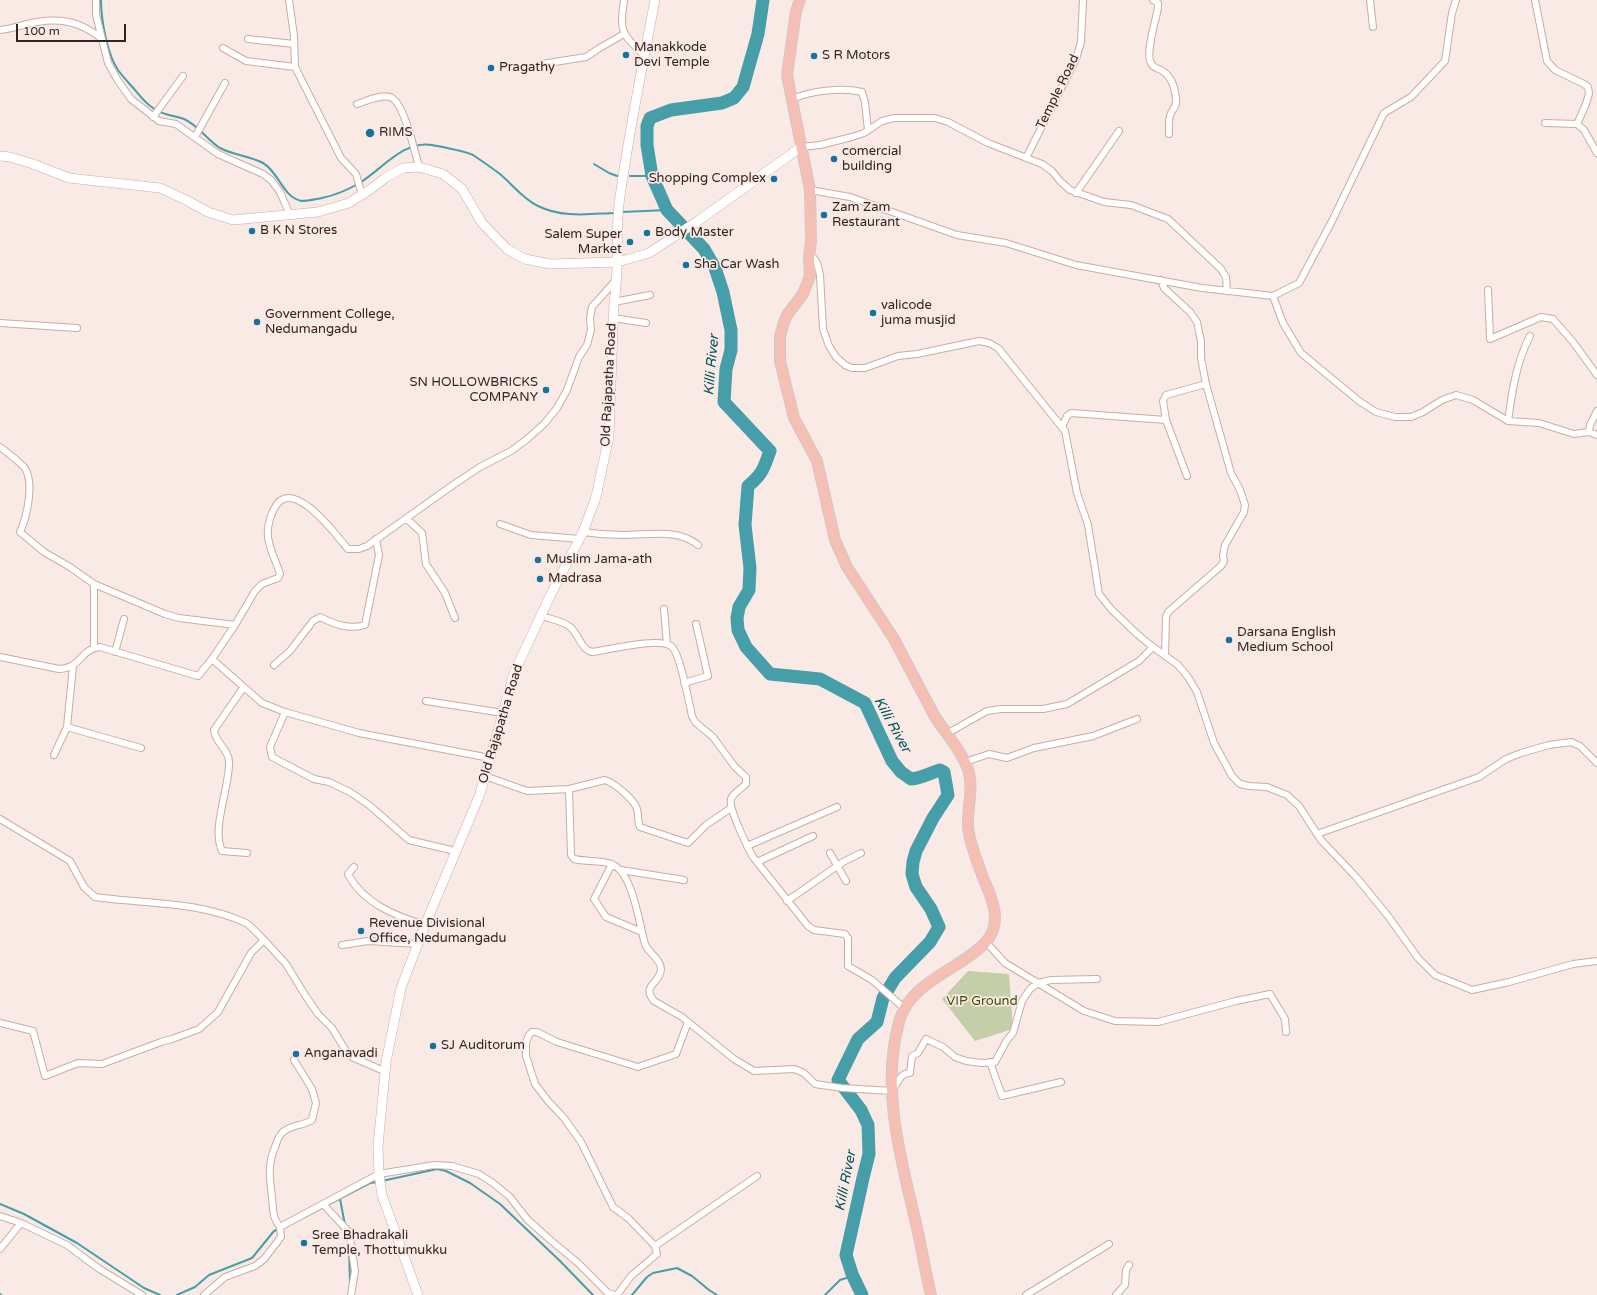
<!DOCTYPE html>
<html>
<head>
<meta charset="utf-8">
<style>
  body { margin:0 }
  #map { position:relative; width:1597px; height:1295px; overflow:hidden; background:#faeae5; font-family:"Varela Round",sans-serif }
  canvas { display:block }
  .scale { position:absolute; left:16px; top:24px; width:110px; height:18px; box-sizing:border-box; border:2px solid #32241f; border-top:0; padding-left:5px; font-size:12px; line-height:14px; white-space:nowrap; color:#32241f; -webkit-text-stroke:3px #faeae5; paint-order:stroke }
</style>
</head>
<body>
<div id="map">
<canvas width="1597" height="1295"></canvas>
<div class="scale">100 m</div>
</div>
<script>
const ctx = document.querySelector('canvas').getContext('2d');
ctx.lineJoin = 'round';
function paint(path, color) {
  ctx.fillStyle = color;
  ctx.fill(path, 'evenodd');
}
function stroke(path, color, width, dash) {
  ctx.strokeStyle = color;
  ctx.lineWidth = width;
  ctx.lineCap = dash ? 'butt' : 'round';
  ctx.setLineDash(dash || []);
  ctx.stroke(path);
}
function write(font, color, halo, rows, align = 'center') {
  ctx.font = font + ' "Varela Round",sans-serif';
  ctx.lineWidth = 3.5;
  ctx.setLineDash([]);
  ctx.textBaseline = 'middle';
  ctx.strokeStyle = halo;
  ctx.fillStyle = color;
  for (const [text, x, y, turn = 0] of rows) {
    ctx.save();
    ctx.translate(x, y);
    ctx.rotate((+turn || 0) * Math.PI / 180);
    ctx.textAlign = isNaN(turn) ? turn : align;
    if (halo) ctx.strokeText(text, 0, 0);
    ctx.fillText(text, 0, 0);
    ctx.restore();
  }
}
const green = new Path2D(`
  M 968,971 L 1009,974 L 1013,1029 L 975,1041 L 942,999 Z`);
const stream = new Path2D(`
  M 101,0 C 101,19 107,54 118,70 C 123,77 129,83 135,90 C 140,96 146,104 153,108 C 164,116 173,115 184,119 C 198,125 207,140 220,148 C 233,155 250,156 263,163 C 279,172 283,198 302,201 C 308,201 316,199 322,198 C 336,195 348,190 361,182 C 382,169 404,140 432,145 C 442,147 465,151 473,155 C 482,161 492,168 500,174 C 512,184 523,199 538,206 C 562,218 589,214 615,213
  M 594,164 L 609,173 L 617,176
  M 630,176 L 652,176
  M 622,212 L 667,210
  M 382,1181 L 437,1169 L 446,1171 L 470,1183 L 500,1204 L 560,1261 L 593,1295
  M 340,1199 L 345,1225
  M 0,1204 L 24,1214 L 77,1243 L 144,1288 L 160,1295
  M 287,1226 L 370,1183 L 378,1182
  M 349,1247 L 350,1283
  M 0,1294 L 1,1295
  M 177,1295 L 195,1287 L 209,1275 L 252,1258 L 274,1231 L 279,1229
  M 632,1295 L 647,1277 L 653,1273 L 677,1268 L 692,1276 L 709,1290 L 717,1295
  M 825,1295 L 840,1280 L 853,1276`);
const river = new Path2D(`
  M 763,0 L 758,34 L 743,87 L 734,98 L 722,103 L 671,110 L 650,118 L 647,126 L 647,145 L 652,176 L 667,210 L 704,249 L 715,268 L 723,292 L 731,330 L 731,350 L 726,369 L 724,402 L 770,451 C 764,468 762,475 748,486 L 745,525 L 750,568 L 749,590 L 739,607 L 737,618 L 738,630 L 746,647 L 770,674 L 820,679 L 865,703 L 892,761 L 901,772 L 911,779 C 922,778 930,773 940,770 L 944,772 L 948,795 L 933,818 L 916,851 L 913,862 L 912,874 L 916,887 L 931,909 L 939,927 L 930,942 L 895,978 L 883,998 L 877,1022 L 858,1039 L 838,1080 L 861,1110 L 868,1125 L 869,1154 L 863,1178 L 846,1255 L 852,1274 L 862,1295`);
const minor = new Path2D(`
  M 96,0 L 96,15 L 108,63 L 117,79 L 131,99 L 159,121 L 176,124 L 218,154 L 263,174 L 271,180 L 280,192 L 290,215
  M 289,0 L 294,36 L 295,67 L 341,158 L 356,174 L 362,195
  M 624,0 C 620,32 620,32 644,55
  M 1153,0 L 1158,3 L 1158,8 C 1156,20 1145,53 1151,63 C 1153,68 1157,68 1161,70 C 1172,76 1175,87 1176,99 C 1177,105 1174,108 1171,113 C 1168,119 1169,127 1169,134
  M 1370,0 L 1373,27
  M 1535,0 L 1547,61 L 1555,70 L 1584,84 L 1588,87 L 1589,94 L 1586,104 L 1577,124
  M 0,30 C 12,29 24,24 37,22 C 63,18 80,22 101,38
  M 248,39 L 294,44
  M 223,48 L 246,61 L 295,67
  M 542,64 L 586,57 L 598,49 L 624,34
  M 792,99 C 811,91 841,87 862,92 L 865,103 L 868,130
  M 357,104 C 367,101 380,94 390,97 C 404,101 415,153 419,167
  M 153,117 L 183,76
  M 1545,123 L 1577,124 L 1584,130 L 1597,153
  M 195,137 L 225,83
  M 801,147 L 820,145 L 852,137 L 864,133 L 882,121 L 894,118 L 935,118 L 948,122 L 988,143 L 1042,164 L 1052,171 L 1060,181 L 1070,190 L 1104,202 L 1131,205 L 1168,219 L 1221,269 L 1226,277 L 1227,291
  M 1026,158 L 1076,59 L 1081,42 L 1083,0
  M 810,190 L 850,197 L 957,235 L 1006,243 L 1076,265 L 1202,288 L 1273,296 L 1299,283 L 1332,221 L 1384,113 L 1411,97 L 1445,61 L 1452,13 L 1456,0
  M 1076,193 L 1119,131
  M 810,253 L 817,263 L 820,275 L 823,329 L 829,346 L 836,357 L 845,365 L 852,368 L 865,368 L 898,356 L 917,354 L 979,341 L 989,343 L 998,348 L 1065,431 L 1077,493 L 1088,525 L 1099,594 L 1111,609 L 1136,633 L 1149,644 L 1178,665 L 1188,677 L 1197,692 L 1214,743 L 1232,776 L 1240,784 L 1249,786 L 1267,787 L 1287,795 L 1299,806 L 1321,840 L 1357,878 L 1388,916 L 1418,958 L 1435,975 L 1472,990 L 1509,982 L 1573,964 L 1597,961
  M 1161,280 L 1164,288 L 1190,312 L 1197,322 L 1201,341 L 1201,358 L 1206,384 L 1231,473 L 1240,490 L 1245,505 L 1244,512 L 1225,545 L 1223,555 L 1224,561 L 1221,566 L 1168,612 L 1166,617 L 1165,656
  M 1488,290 L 1490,339 L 1541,317 L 1553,319 L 1573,342 L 1597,375
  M 1273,296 L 1283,323 L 1301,353 L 1359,401 L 1376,412 L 1395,417 L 1411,417 L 1423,412 L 1442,400 L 1456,395 L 1473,400 L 1508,421 L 1539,423 L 1574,434 L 1589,432
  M 614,302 L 650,295
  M 613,318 L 646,323
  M 0,323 L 77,328
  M 1597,411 L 1590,425 L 1589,432 L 1597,435
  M 1166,420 L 1163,401 L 1166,395 L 1206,384
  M 1508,421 C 1512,392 1516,363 1530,336
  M 1062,427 L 1067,416 L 1071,413 L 1166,420 L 1187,476
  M 0,447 C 8,453 17,460 24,467 C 35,481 27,517 20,532 L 44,552 L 70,567 L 94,584 L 165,614 L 179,618 L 235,625
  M 406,518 L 422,533 L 426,564 L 445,593 L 455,618
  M 500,524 L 531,535 L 580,539
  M 583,532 C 596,534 609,535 623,535 C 648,535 677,528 698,545
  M 94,584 L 94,648
  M 664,609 L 667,644
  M 542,616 C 550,619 562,621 569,626 C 579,633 580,649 592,652 C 609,650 657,637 671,646 C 680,652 689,703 692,716 L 695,722 L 713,737 L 735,767 L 746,777 L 746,784 C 741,789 733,793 731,799 C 728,808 748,848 753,857 L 808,926 L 814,930 L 845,934 L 848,938 L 848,966 L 872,980 L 904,1008
  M 115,652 L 124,619
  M 0,657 L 59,669 C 82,668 80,649 100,647 L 198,676 L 212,659 L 262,703 L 285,712 L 359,733 L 490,758
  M 212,659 L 235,625 L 255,591 L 262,584 L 278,578 L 280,574 C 277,563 271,553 269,542 C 266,532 269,518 274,509 C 291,473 336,535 348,549 L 359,549 L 367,546 L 453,485 L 480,467 L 511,451 L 526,440 L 544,424 L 557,408 L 567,390 L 579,357 L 587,345 L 591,330 L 590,318 L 592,307 L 616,280
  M 274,665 L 290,651 L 313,621 L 320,617 C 334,624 349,630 365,625 L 379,555 L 376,539
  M 684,683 L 708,676 L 696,624
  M 243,688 L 214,730 C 215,743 229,749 229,762 C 230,787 211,828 222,851 L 247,853
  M 426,701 L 503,713
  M 285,712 L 270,747 L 272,757 L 314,779 L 329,782 L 350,792 L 369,805 L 409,840 L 455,851
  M 67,727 L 141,748
  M 948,733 L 987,711 L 1001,709 L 1043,709 L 1067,704 L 1139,661 L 1153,647
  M 54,755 L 67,727 L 73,666
  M 965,762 L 989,754 L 1007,758 L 1034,748 L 1093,736 L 1137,719
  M 485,776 L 527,791 L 569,789 L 605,780 C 614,783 634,799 637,809 C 639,816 637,821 640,827 L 688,843 L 706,825 L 731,808
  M 569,789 L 571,855 L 574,859 C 586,862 600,860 611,864 C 633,871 639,924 645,944 C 648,953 661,959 661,969 C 660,985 641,984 654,1001 L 682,1017 L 734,1059 L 754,1071 L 794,1069 L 804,1073 L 815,1084 L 842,1088 L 892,1091 C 897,1084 901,1072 910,1073 L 912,1056 L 918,1053 L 926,1039 L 943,1047 L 955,1057 L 966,1061 L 982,1063 L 995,1062 L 1007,1040 L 1013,1033 L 1022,1001 L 1030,989 L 1038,983 L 1051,980 L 1097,979
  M 0,819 L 70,861 L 84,887 L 95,897 C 144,904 200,901 246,923 C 252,927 258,934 264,940
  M 1317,834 L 1479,777 L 1506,759 L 1521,753 L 1549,745 L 1571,742 L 1580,746 L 1597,763
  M 747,846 L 837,807
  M 830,853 L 846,881
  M 757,862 L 813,836
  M 612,864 L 594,899 L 606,917 L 642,932
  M 354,867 L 348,874 C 363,903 395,916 425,925
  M 621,870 L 684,880
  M 787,901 L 843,862 L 861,853
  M 986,942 L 1005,963 L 1084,1011 L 1115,1021 L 1158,1022 L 1236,1001 L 1270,994 L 1285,1019 L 1286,1032
  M 342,945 L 368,941 L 418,944
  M 0,1023 L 33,1031 L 45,1076 L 78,1063 L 102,1064 L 161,1042 L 172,1039 L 199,1029 L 218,1012 L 251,953 L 264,940 L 286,964 L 305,995 L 318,1014 L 332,1028 L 346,1051 L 352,1057 L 384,1071
  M 990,1062 L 1002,1096 L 1061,1082
  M 323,1204 L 349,1232 L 355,1271 L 351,1295
  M 0,1216 L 21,1223 L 67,1245 L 98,1268 L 142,1295
  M 280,1227 L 379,1174 L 434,1165 L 452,1166 L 479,1174 L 493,1183 L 510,1197 L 527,1219 L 548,1238 L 578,1263 L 608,1293 L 615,1295
  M 280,1227 C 271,1215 274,1211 272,1198 C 270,1178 267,1166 275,1147 C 277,1142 278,1137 282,1133 C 289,1125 303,1126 312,1120 L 316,1103 L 312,1089 L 294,1060
  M 655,1246 L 757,1176
  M 0,1249 L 21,1223
  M 204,1295 L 225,1277 L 255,1266 L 264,1259 L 281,1237 L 280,1227
  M 617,1295 L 631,1276 L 657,1254 L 655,1246 L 628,1218 L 613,1207 L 581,1142 L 564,1118 L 548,1101 L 535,1084 L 526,1056 L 526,1042 L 529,1035 L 532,1032 L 537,1032 L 557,1042 L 638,1067 L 676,1054 L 688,1022
  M 1026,1295 L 1109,1244
  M 1116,1295 L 1125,1285 L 1126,1270 L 1129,1265`);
const secondary = new Path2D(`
  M 0,156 L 10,157 L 33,164 L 69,178 L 160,188 L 186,200 L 208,212 L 233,220 L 318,212 L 349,203 L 371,189 L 385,178 L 403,168 L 419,167 L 443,174 L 462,189 L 482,223 L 507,249 L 525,259 L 550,264 L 618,262 L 649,253 L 698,221 L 801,147
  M 418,1295 L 382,1195 L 379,1174 L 378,1146 L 386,1062 L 401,988 L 425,925 L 480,794 L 514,673 L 550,596 L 583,532 L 596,497 L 609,436 L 614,302 C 620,269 615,237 619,204 C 628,136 642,68 655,0`);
const primary = new Path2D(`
  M 800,0 L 796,11 L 787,75 L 810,190 L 811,241 L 809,258 L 810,276 L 803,294 L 787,315 L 783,325 L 780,337 L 780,361 L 794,418 L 817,461 L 835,540 L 847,567 L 894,639 L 934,715 C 945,733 960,748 968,769 C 974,788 967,808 968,827 C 969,840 979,867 984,880 C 993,900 1003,924 985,943 C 958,971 910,981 899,1022 C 881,1087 900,1156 915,1219 C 921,1245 925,1270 931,1295`);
const markers = [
  [626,55,4,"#1572a0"],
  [814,56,4,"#1572a0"],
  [491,68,4,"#1572a0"],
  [370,133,5,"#1572a0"],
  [834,159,4,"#1572a0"],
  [774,179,4,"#1572a0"],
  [824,215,4,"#1572a0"],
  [252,231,4,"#1572a0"],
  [647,233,4,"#1572a0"],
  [630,242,4,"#1572a0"],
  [686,265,4,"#1572a0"],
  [873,313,4,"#1572a0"],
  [257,322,4,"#1572a0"],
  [546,390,4,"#1572a0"],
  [538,560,4,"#1572a0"],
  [540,579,4,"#1572a0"],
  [1229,640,4,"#1572a0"],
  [361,931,4,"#1572a0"],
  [433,1046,4,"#1572a0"],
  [296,1054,4,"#1572a0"],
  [304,1243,4,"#1572a0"]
];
const poiNames = [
  ["Manakkode",634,48],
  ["Devi Temple",634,63],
  ["S R Motors",822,56],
  ["Pragathy",499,68],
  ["RIMS",379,133],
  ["comercial",842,152],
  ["building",842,167],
  ["Shopping Complex",766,179,"right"],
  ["Zam Zam",832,208],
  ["Restaurant",832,223],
  ["B K N Stores",260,231],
  ["Body Master",655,233],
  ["Salem Super",622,235,"right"],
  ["Market",622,250,"right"],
  ["Sha Car Wash",694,265],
  ["valicode",881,306],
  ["juma musjid",881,321],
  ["Government College,",265,315],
  ["Nedumangadu",265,330],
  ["SN HOLLOWBRICKS",538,383,"right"],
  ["COMPANY",538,398,"right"],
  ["Muslim Jama-ath",546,560],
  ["Madrasa",548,579],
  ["Darsana English",1237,633],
  ["Medium School",1237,648],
  ["Revenue Divisional",369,924],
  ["Office, Nedumangadu",369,939],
  ["SJ Auditorum",441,1046],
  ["Anganavadi",304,1054],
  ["Sree Bhadrakali",312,1236],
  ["Temple, Thottumukku",312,1251]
];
const streetNames = [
  ["Temple Road",1058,92,-64],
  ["Old Rajapatha Road",609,385,-87],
  ["Old Rajapatha Road",501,724,-73]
];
const parkNames = [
  ["VIP Ground",982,1002]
];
const waterNames = [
  ["Killi River",712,365,-85],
  ["Killi River",892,725,61],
  ["Killi River",846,1181,-79]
];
paint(green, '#c4cfaa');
stroke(stream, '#469ea9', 2);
stroke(river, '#469ea9', 13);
stroke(minor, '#cfab9e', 8);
stroke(secondary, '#cfab9e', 10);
stroke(primary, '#cecac9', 12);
stroke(minor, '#fff', 6);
stroke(secondary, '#fff', 9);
stroke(primary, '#f6bfb4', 10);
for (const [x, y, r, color] of markers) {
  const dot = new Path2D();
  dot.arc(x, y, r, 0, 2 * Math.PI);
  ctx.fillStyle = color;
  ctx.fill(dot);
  stroke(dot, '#faeae5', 1.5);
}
write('13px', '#32241f', '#faeae5', poiNames, 'left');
write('13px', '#32241f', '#faeae5', streetNames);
write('13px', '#3d4c03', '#faeae5', parkNames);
write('italic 14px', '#00525a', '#faeae5', waterNames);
</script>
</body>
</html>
